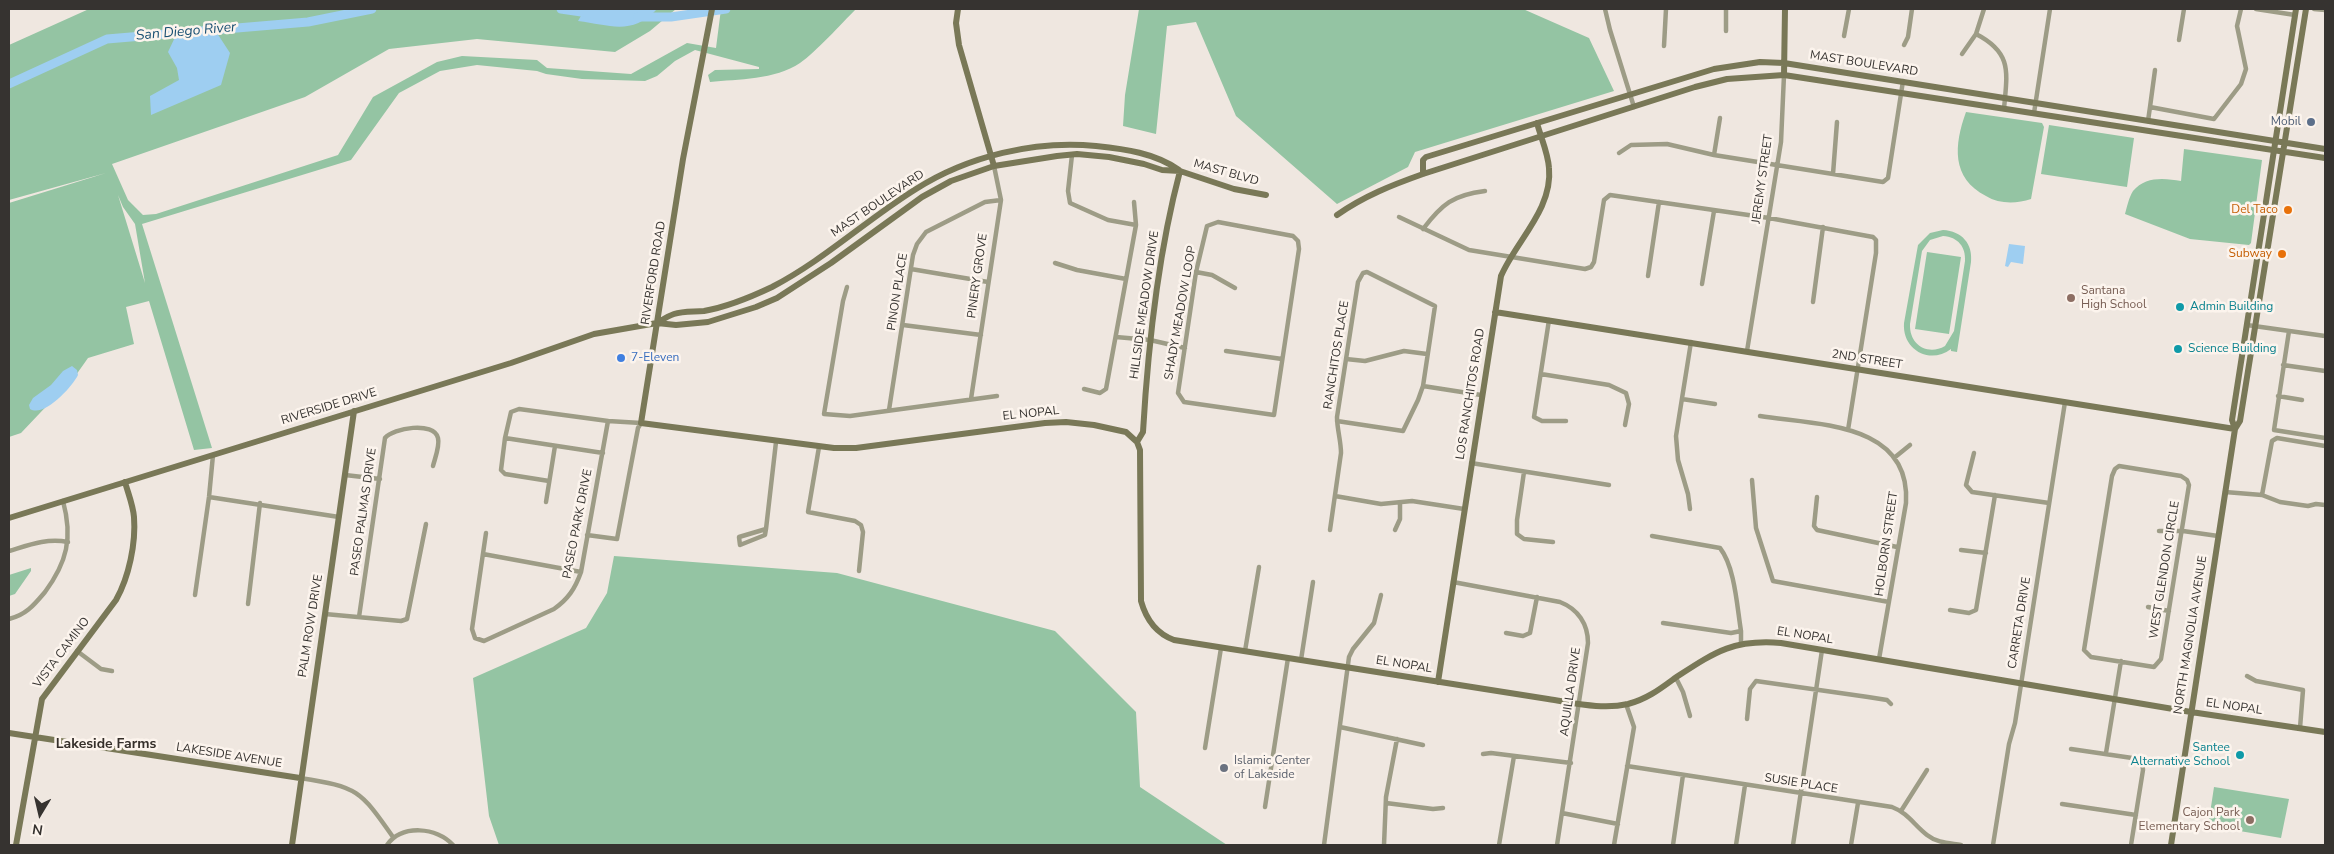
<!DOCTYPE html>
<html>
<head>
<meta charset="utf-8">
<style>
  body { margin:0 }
  #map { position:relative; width:2334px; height:854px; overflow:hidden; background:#efe7e0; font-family:"Nunito Sans",sans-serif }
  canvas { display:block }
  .frame { position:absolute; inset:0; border:10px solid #363330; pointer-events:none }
  .north { position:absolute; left:15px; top:789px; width:50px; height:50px; -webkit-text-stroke:4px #fcf4ed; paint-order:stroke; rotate:189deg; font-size:14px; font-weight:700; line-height:20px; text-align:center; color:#363330 }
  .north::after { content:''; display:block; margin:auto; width:18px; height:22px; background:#363330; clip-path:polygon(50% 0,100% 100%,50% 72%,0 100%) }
</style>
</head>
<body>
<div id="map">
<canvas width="2334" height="854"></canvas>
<div class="frame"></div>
<div class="north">N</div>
</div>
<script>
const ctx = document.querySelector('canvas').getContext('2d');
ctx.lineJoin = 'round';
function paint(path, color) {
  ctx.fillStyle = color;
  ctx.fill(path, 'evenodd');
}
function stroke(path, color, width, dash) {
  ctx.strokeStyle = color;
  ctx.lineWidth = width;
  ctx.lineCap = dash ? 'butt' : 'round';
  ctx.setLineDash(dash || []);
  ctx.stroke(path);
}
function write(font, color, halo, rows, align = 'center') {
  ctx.font = font + ' "Nunito Sans",sans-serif';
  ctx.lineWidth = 5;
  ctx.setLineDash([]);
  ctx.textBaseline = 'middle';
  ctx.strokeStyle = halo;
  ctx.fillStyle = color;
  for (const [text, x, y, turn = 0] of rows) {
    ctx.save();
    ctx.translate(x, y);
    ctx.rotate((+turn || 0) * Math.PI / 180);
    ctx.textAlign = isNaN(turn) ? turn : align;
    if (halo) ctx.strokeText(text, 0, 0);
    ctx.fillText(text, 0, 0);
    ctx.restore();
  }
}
const green = new Path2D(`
  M 89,9 L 676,9 L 650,31 L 615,52 L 477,39 L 389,49 L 305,97 L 112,164 L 128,200 L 143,215 L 156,214 L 338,155 L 373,97 L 437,62 L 462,56 L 537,60 L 547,68 L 631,74 L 687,43 L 716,48 L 721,9 L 856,9 C 841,24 816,52 800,63 C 775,80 738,79 710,82 L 708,75 L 715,70 L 759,69 L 759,67 L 695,50 L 675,61 L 657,76 L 645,81 L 582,79 L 546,74 L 537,71 L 477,65 L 440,71 L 399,93 L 351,160 L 142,224 L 212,448 L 194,450 L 149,301 L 126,307 L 134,344 L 88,358 L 76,375 L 21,433 L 9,437 L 9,203 L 106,173 L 9,200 L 9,45 ZM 118,195 L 123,207 L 135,224 L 145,283 Z
  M 1139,9 L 1523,9 L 1589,38 L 1614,91 L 1415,152 L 1408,167 L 1337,204 L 1236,116 L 1196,22 L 1167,26 L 1156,134 L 1123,126 L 1125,95 Z
  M 1966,112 L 2042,123 L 2044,127 L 2031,199 C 2016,204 1999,204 1986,196 C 1951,178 1954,145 1966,112 Z
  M 2049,125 L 2134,138 L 2127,187 L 2041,174 Z
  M 2184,149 L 2262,160 L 2251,243 L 2249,245 L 2190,239 L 2125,214 C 2127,207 2129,197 2133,191 C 2145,176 2165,178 2181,181 Z
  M 1943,230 C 1962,231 1973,244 1971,262 L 1957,352 L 1951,351 L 1951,349 C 1930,365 1902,350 1904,323 L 1918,245 L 1930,233 ZM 1943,236 C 1958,237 1966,247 1965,261 L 1954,331 L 1945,346 C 1928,356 1909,345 1910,324 L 1922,251 L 1930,240 Z
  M 1927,252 L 1961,257 L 1949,334 L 1915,329 Z
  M 614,556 L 837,573 L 1055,631 L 1136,712 L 1140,787 L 1227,845 L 499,845 L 489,816 L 473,678 L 586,628 L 607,593 Z
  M 31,568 L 31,571 L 15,594 L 9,596 L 9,575 Z
  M 2214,787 L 2289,799 L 2281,838 L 2216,827 L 2209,820 Z`);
const water = new Path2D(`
  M 585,9 L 657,9 C 632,36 610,25 578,21 Z
  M 215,30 L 230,53 L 221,85 L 151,115 L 150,96 L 179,80 L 177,68 L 168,52 L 177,33 Z
  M 2009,244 L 2025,246 L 2023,264 L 2011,262 L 2008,267 L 2005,266 Z
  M 72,366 L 77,370 L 78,375 C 72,387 44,418 30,409 L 29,405 L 33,398 L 51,385 L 63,371 Z`);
const river = new Path2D(`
  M 561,9 L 595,14
  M 638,17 L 671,17 L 726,9
  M 9,84 L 107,39 L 308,22 L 372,9`);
const street = new Path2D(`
  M 1605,9 L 1610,30 L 1634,107
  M 2256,9 L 2295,15
  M 2314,9 L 2325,10
  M 1726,31 L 1726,9
  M 1976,34 C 2013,53 2007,73 2004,109
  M 1844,36 L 1849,9
  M 2179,40 L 2184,9
  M 1904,45 L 1908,37 L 1912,9
  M 1664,46 L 1666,9
  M 1962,54 L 1976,34 L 1984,9
  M 2155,70 L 2150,107 L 2214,119 L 2241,84 L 2246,69 L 2237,26 L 2241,9
  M 2034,113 L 2050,9
  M 2148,121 L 2150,107
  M 1619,153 L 1631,145 L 1667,144 L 1714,155 L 1883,182 L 1888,178 L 1903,81
  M 1072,155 L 1068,191 L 1070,203 L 1108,220 L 1136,225
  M 1714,155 L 1720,118
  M 1833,174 L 1837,122
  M 1399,217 L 1469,250 L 1585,269 L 1591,267 L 1594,262 L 1604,200 L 1610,195 L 1769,218 L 1873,237 L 1876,240 L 1876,253 L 1848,430
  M 1218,222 L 1293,236 L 1298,241 L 1299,249 L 1274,415 L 1184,402 L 1178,393 L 1196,272 L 1207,226 Z
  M 1423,229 C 1442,204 1453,195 1485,191
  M 1055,263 L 1077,270 L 1126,279
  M 911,269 L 988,282
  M 1196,272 L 1212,275 L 1235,288
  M 1648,276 L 1659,202
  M 1702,284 L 1714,211
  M 847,287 L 843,301 L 824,414 L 850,416 L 997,396
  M 1813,302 L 1823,227
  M 1549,320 L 1534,417 L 1542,421 L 1566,421
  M 903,325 L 981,335
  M 2247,325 L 2325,336
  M 2289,331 L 2274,430 L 2325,438
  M 1116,337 L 1150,340 L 1185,348
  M 1226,351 L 1282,359
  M 1747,351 L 1781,142 L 1784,75
  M 1346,359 L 1365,361 L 1404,351 L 1427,354
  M 2283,365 L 2325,371
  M 1541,374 L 1609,385 L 1626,393 L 1629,404 L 1625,425
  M 1423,386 L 1481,395
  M 1084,389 L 1100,393 L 1106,389 L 1136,225 L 1134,202
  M 2278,396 L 2302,400
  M 971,399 L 1001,200 L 994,166
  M 1682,399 L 1715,404
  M 889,410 L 913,255 L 917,244 L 926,232 L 985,202 L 1001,200
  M 1760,416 C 1817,425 1911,422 1906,503 L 1879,659
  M 505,438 L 603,453
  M 819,447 L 808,512 L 855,521 L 861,525 L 863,532 L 859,571
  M 1974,453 L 1966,485 L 1972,492 L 2049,503
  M 1894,458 L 1910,445
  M 1471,463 L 1609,485
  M 2119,466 L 2181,476 L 2187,480 L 2189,485 L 2161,659 L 2154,667 L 2091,657 L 2084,650 L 2112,476 L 2115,469 Z
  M 1524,472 L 1517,520 L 1517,534 L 1524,539 L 1553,542
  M 345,475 L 380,479
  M 1752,480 L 1756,528 L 1773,581 L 1889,602
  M 549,481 L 505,474 L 501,470 L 505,438 L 511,412 L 519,409 L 608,421 L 641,423 L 638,428 L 617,539 L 587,535
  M 2225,492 L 2262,495 L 2280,502 L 2308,506 L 2316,504 L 2325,505
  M 2262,495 L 2272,441 L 2277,438 L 2325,446
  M 1335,496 L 1381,504 L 1412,501 L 1464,509
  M 209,497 L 339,517
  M 1817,497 L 1814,526 L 1817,530 L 1897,547
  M 546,502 L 555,446
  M 1690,509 L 1688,494 L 1678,460 L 1676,436 L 1691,342
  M 766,529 L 739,537 L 740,545 L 765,535 L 766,529 L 776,442
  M 1330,530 L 1341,453 C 1341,441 1337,429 1337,417 L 1358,282 L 1363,273 L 1367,272 L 1435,306 L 1423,386 L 1418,400 L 1403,431 L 1337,421
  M 1395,530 L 1400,519 L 1400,504
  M 2159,531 L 2183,531 L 2218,536
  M 486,533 L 472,629 L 475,638 L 484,641 L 554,609 C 568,599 575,589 581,572 L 608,421
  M 1652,536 L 1720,548 C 1735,567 1737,607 1741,631
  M 1961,550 L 1986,553
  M 9,551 C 29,545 46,538 68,542
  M 483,554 L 581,572
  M 1453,582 L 1560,602 C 1578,609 1588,624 1588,643 L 1557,845
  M 195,595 L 209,497 L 213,455
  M 248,604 L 260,503
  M 2148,607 L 2169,611
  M 1950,610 L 1969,613 L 1976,610 L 1995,495
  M 325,614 L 401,621 L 407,619 L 426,524
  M 359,617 L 385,438 C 393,428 434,421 438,438 C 440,446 435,458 433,466
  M 9,619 C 26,615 34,605 45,592 C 67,562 73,538 63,501
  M 1663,623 L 1731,633 L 1741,631 L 1741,643
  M 1506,633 L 1523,636 L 1530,633 L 1537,597
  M 77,651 L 101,669 L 112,671
  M 1245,651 L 1259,567
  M 1301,660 L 1313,582
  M 2247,676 L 2256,681 L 2303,690 L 2300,728
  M 1676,678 L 1683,692 L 1690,716
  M 1747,719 L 1750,689 L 1756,681 L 1868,697 L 1887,700 L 1891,704
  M 1340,727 L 1423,745
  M 1205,748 L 1221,648
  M 2071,749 L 2139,759 L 2142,761 L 2143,770 L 2131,845
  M 2106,753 L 2121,661
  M 1483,754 L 1491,753 L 1571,763
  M 1627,766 L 1892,807 C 1908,813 1914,825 1927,835 C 1937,843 1949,843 1961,845
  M 300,778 C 358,787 360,790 393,837
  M 1386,803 L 1433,809 L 1443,808
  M 2062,804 L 2136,815
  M 1265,807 L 1288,658
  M 1901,811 L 1927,770
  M 1562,813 L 1618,824
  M 387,845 C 402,824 437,827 453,845
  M 1324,845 L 1349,657 L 1353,649 L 1374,623 L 1381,595
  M 1384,845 L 1386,797 L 1397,739
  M 1499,845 L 1514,756
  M 1614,845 L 1634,727 L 1626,704
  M 1673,845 L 1683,775
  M 1736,845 L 1745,785
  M 1793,845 L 1822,650
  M 1851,845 L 1858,803
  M 1993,845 L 2009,744 L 2015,723 L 2065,402`);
const secondary = new Path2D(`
  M 712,9 L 683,159 L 641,423 L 834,448 L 856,448 L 1045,423 L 1066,422 L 1094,425 L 1126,432 L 1137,442 L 1140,450 L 1141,601 C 1146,619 1155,633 1174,640 L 1548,699 C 1575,703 1602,710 1628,704 C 1647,699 1660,689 1675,678 C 1715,652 1733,639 1781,643 L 2191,712 L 2325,732
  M 958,9 L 956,23 L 959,45 L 994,166
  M 1784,75 L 1785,9
  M 1423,174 L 1423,160 L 1426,157 L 1714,69 L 1760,62 L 1784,63 L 2325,149
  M 1337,215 C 1364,196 1392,185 1423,174 L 1695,87 L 1727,79 L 1784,75 L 2325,158
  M 1495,312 L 2235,429
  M 657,323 C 662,320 668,316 674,314 C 683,311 694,312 704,311 C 727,307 751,297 772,287 C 824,260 866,220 916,189 C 968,156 1035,140 1096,146 C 1125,149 1155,153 1179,170
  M 2235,429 L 2240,421 L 2306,9
  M 1137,442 L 1143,432 C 1148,346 1158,254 1180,171
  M 9,518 L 511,363 L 594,334 L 657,323 L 676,325 L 708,322 L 756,307 L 777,298 L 831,263 L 922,197 L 951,181 L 994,166 L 1057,156 L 1077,154 L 1109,157 L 1144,164 L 1162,170 L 1180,171 L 1234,189 L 1266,195
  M 1438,682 L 1501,276 C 1516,241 1553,209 1549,168 C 1548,153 1541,138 1537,123
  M 9,733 L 300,778
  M 16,845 L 42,699 L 116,600 C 129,577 136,543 134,517 C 133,505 128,493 125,482
  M 292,845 L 354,411
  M 2171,845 L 2235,429 L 2232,420 L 2296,9`);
const markers = [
  [2311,122,5,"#5c6f8a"],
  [2288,210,5,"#e8710a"],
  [2282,254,5,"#e8710a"],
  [2071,298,5,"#8d6e63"],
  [2180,307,5,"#0f9aa8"],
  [2178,349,5,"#0f9aa8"],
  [621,358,5,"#3f7fe0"],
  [2240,755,5,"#0f9aa8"],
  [1224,768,5,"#6b7280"],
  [2250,820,5,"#8d6e63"]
];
const streetNames = [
  ["MAST BOULEVARD",1864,64,9],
  ["MAST BLVD",1226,173,16],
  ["JEREMY STREET",1763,179,-82],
  ["MAST BOULEVARD",878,204,-34],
  ["RIVERFORD ROAD",654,273,-81],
  ["PINERY GROVE",978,276,-82],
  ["PINON PLACE",898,292,-81],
  ["HILLSIDE MEADOW DRIVE",1145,305,-82],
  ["SHADY MEADOW LOOP",1181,313,-80],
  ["RANCHITOS PLACE",1337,355,-81],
  ["2ND STREET",1867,360,9],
  ["LOS RANCHITOS ROAD",1471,394,-81],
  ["RIVERSIDE DRIVE",329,407,-17],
  ["EL NOPAL",1031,414,-6],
  ["PASEO PALMAS DRIVE",364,512,-82],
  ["PASEO PARK DRIVE",578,524,-79],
  ["HOLBORN STREET",1887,544,-82],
  ["WEST GLENDON CIRCLE",2165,570,-81],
  ["CARRETA DRIVE",2020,623,-81],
  ["PALM ROW DRIVE",311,626,-81],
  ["NORTH MAGNOLIA AVENUE",2191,635,-81],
  ["EL NOPAL",1805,636,9],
  ["VISTA CAMINO",62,653,-53],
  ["EL NOPAL",1404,665,9],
  ["AQUILLA DRIVE",1571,692,-82],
  ["EL NOPAL",2234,707,8],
  ["LAKESIDE AVENUE",229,756,9],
  ["SUSIE PLACE",1801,784,9]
];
const serviceNames = [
  ["Mobil",2301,122]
];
const foodNames = [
  ["Del Taco",2278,210],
  ["Subway",2272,254]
];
const educationNames = [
  ["Santana",2081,291],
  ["High School",2081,305],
  ["Cajon Park",2240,813,"right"],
  ["Elementary School",2240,827,"right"]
];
const cultureNames = [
  ["Admin Building",2190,307],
  ["Science Building",2188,349],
  ["Santee",2230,748,"right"],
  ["Alternative School",2230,762,"right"]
];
const shopNames = [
  ["7-Eleven",631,358]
];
const worshipNames = [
  ["Islamic Center",1234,761],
  ["of Lakeside",1234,775]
];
const waterNames = [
  ["San Diego River",186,32,-5]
];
const neighbourhoodNames = [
  ["Lakeside Farms",106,745]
];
paint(green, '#94c4a3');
paint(water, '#9ecef1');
stroke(river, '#9ecef1', 9);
stroke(street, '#9d9c86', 4.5);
stroke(secondary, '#797857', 6);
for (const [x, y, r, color] of markers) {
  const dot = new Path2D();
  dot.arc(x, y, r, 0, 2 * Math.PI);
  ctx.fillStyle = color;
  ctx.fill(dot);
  stroke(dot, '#fcf4ed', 2);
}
write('12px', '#363330', '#fcf4ed', streetNames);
write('12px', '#4e5e75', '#fcf4ed', serviceNames, 'right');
write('12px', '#c56008', '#fcf4ed', foodNames, 'right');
write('12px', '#785e54', '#fcf4ed', educationNames, 'left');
write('12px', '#0d838f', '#fcf4ed', cultureNames, 'left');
write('12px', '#366cbe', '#fcf4ed', shopNames, 'left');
write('12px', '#5b616d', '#fcf4ed', worshipNames, 'left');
write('italic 14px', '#195073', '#fcf4ed', waterNames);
write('bold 14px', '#352f2a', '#fcf4ed', neighbourhoodNames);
</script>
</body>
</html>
